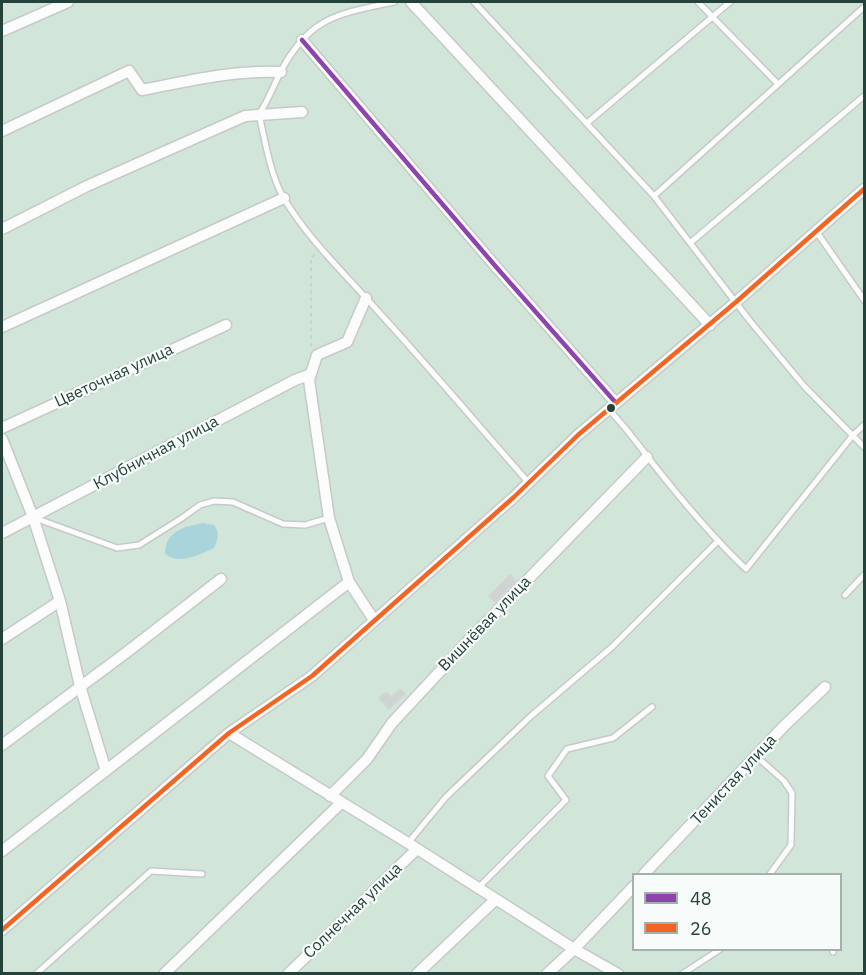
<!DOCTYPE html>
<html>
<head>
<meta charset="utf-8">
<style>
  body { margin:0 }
  #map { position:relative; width:866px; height:975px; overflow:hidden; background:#e8edeb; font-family:"IBM Plex Sans",sans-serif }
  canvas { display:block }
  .frame { position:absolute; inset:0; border:3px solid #24423a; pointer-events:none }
  .legend { position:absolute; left:632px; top:873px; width:210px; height:78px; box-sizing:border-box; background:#f7fbf9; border:2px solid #a3b1ad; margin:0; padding:8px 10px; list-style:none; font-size:18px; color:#24423a }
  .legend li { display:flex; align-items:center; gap:12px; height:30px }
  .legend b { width:30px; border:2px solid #a3b1ad }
</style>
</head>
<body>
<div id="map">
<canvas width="866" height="975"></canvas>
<div class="frame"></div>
<ul class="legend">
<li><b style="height:8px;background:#8e44ad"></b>48</li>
<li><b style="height:8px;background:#f26522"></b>26</li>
</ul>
</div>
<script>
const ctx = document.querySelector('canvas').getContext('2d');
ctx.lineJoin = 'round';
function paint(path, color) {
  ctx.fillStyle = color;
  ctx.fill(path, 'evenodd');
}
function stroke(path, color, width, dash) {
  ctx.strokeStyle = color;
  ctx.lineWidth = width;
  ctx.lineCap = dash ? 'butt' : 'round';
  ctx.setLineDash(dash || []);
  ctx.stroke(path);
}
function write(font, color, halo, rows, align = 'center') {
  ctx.font = font + ' "IBM Plex Sans",sans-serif';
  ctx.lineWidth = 4.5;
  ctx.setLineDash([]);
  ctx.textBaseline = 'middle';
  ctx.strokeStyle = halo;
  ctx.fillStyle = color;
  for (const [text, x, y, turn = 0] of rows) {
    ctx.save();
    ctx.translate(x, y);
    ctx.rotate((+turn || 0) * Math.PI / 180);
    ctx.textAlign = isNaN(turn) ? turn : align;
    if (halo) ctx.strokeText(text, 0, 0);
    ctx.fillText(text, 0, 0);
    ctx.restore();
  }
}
const green = new Path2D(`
  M 2,2 L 864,2 L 864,973 L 2,973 ZM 634,874 L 840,874 L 840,950 L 634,950 Z`);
const water = new Path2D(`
  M 203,523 L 214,525 C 220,533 218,539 214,548 C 200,555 178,565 165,554 C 165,531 183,527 203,523 Z`);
const building = new Path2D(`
  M 510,575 L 516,581 L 495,602 L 489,596 Z
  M 400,689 L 405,694 L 389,709 L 379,698 L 386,692 L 391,698 Z`);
const path = new Path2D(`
  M 311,346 L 311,257 L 316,254`);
const lane = new Path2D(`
  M 394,2 C 337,14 309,17 280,73 C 273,87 268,101 259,114 C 265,141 270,173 283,197 C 308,239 344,273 376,309 C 428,366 478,425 529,483
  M 474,2 L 654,196 L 750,321 L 804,386 L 864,447
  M 698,2 L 778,84
  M 587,123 L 730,2
  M 654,196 L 864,7
  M 816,231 L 864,300
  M 690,243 L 864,96
  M 609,410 C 623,424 635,440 647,456 C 678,496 710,535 746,569 L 853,435 L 864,425
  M 35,518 L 117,548 L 139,545 L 182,518 L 200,505 L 214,501 L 233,502 L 283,524 L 305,525 L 329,518
  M 845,595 L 864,575
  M 756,756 L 784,781 L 792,793 L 791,845 L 770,874
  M 408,843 L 446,797 L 531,716 L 612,647 L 717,542
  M 478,888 L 566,800 L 548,776 L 567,749 L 613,738 L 652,707
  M 833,950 L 833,952
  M 36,974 L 151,871 L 202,874
  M 682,974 L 719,950`);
const street = new Path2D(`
  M 411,2 L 710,325
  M 2,31 L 68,2
  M 302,40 L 497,268 L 616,403
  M 2,131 L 129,71 L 142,90 C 188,81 233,70 281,72
  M 2,229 L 87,186 L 245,116 L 302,112
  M 366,298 L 347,342 L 317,355 L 309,380 L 329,518 L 349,582 L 374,620
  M 2,327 L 284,198
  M 2,428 L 226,325
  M 2,439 L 33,517 L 60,601 L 80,686 L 106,771
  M 2,533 L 295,380 L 311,374
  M 2,639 L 60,601
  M 229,733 L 408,843 L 574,949 L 618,974
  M 2,745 L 127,652 L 221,579
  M 330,796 L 367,759 L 392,723 L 470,639 L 647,457
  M 2,851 L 349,582
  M 644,874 L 785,725 L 825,687
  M 2,930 L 229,733 L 312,676 L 514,497 L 578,435 L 736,302 L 864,189
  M 164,974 L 341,803
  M 288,974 L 417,849
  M 417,974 L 496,899
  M 547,974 L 574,949 L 634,886`);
const bus1 = new Path2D(`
  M 302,40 L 497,268 L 616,403`);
const bus2 = new Path2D(`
  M 2,930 L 229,733 L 312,676 L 514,497 L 578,435 L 736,302 L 864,189`);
const markers = [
  [611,408,5,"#24423a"]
];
const streetNames = [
  ["Цветочная улица",114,376,-25],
  ["Клубничная улица",156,453,-28],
  ["Вишнёвая улица",485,624,-46],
  ["Тенистая улица",734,780,-47],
  ["Солнечная улица",353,911,-44]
];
paint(green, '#d1e6d8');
paint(water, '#a9d4db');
paint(building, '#cfd4d2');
stroke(building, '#d1d6d4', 1.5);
stroke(lane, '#c5cac8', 8);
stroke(street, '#c5cac8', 13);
stroke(path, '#c3ccca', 1.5, [3, 4.5]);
stroke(lane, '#fcfcfc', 5);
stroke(street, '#fcfcfc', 10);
stroke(bus1, '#8e44ad', 4.5);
stroke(bus2, '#f26522', 4.5);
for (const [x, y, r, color] of markers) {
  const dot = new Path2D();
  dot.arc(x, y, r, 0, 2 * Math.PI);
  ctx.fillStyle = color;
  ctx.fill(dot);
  stroke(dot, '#f7fbf9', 2);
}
write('16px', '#24423a', '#f7fbf9', streetNames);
</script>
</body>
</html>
